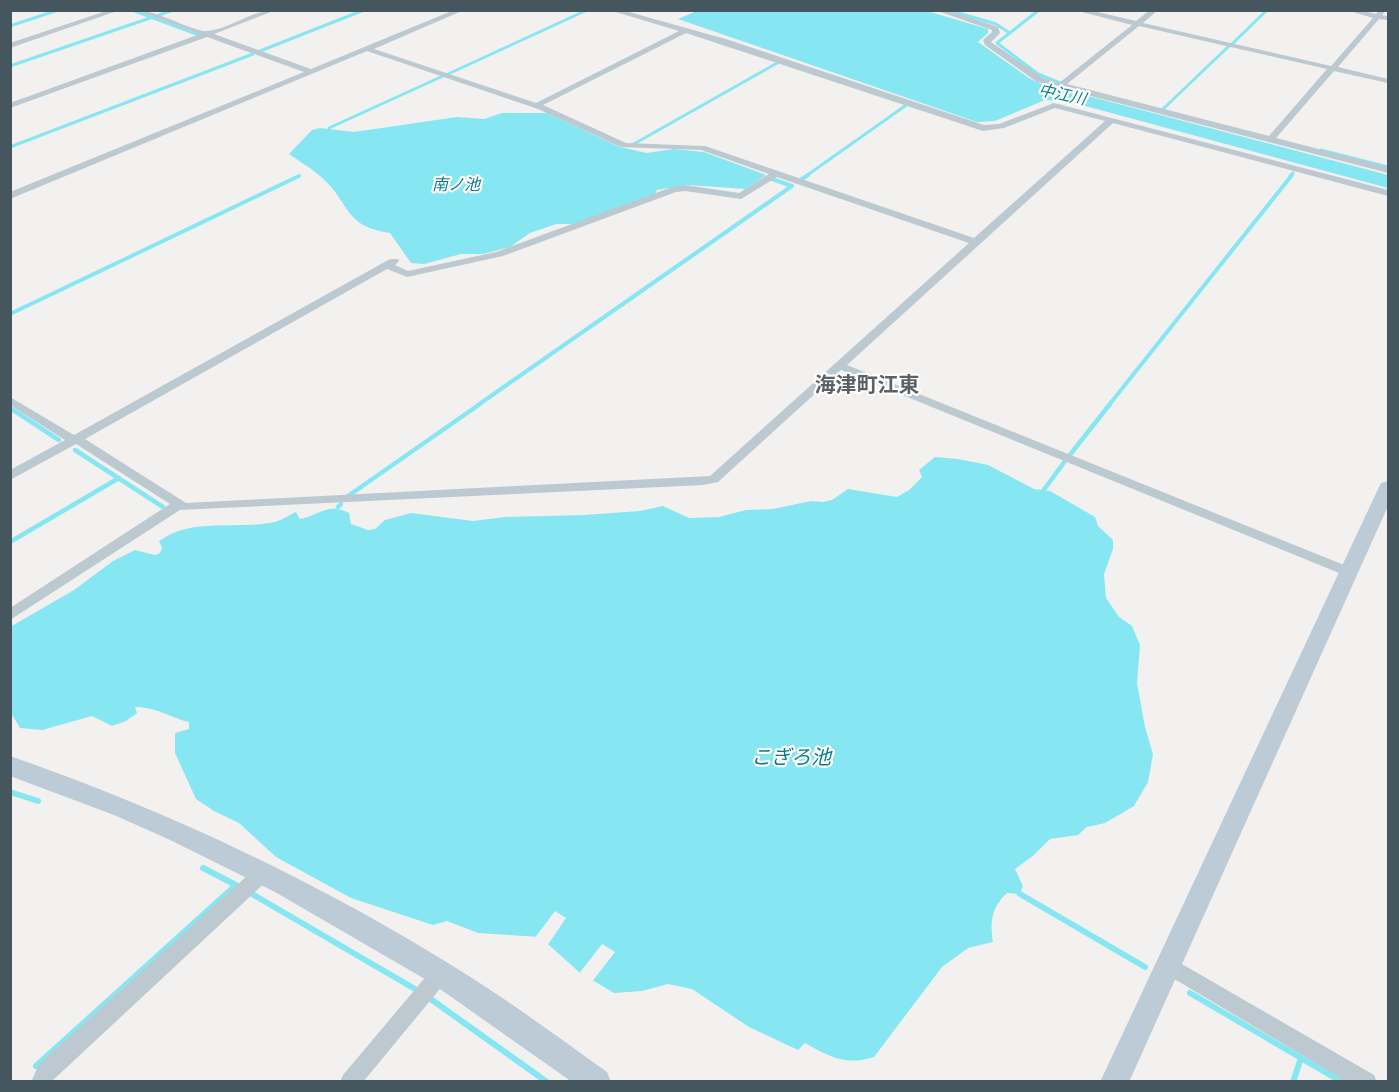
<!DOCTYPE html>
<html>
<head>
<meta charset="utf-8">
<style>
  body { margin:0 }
  #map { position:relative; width:1399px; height:1092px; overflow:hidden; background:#f3f0f0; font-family:"Titillium Web",sans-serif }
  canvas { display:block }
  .frame { position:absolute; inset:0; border:12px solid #46565f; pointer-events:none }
</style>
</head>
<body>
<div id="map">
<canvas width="1399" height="1092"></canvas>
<div class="frame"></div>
</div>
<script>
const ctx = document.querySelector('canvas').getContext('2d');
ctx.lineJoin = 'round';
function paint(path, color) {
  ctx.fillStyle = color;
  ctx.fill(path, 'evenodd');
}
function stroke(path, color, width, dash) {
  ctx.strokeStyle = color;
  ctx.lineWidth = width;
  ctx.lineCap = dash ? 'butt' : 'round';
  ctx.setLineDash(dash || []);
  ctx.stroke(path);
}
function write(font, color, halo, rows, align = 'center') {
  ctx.font = font + ' "Titillium Web","Noto Sans JP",sans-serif';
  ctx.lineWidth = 4.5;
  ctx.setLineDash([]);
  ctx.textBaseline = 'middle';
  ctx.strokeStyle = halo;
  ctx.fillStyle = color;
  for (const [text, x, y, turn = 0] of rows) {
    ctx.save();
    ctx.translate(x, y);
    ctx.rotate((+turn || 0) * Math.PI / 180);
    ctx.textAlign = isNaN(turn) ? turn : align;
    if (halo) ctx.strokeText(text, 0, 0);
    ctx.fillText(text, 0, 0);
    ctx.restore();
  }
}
const water = new Path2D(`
  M 699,10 L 927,11 L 988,29 L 988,33 L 978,42 L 1029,78 L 1039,83 L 1388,175 L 1388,188 L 1067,101 L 1045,100 L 995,121 L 977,122 L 678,19 Z
  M 502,113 L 547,113 L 620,147 L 647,153 L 674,149 L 704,152 L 766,175 L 746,189 L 687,185 L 657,190 L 655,194 L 575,224 L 556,224 L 530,233 L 510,247 L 483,254 L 461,254 L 424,264 L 411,263 L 390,233 C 342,226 351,202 320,176 C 311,168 299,161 289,154 L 312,130 L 320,128 L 354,132 L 457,117 L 484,119 Z
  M 935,457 L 958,459 L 988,465 L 1034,489 L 1050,491 L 1095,517 L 1098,526 L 1113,540 L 1113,549 L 1104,574 L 1106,598 L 1119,617 L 1132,626 L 1140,645 L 1137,683 L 1145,727 L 1153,754 L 1148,782 L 1134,806 L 1105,823 L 1087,827 L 1078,835 L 1050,839 L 1034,855 L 1015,869 L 1023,886 L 1020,894 L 1007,893 C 991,908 990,922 993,942 L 968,948 L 942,967 L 874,1057 C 846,1066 830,1057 805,1043 L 798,1050 L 749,1027 L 692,989 L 668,984 L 642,991 L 614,993 L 579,972 L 540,937 L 478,933 L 447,921 L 433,925 L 351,898 L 276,857 L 239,823 L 214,811 L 196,799 L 175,753 L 175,733 L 189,729 L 189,722 C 168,717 157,707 135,707 L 137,713 L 126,721 L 112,726 L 92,716 L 42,730 L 20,728 L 11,713 L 10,627 L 74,590 L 113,561 L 135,550 L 155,555 L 160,553 L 162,548 L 159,541 C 192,517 236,530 275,522 C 282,520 289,515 296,512 L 300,519 C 320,515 328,502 349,513 L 351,524 L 368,530 L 375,529 L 385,520 L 411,513 L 473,521 L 505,517 L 584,515 L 640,511 L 663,506 L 689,518 L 719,517 L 746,510 L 773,509 L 811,501 L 823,502 L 832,500 L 848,489 L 897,497 L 909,490 L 922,477 L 919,470 Z`);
const pier = new Path2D(`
  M 555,911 L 566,918 L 547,946 L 539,939 L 534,939 Z
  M 602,944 L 615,952 L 591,983 L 578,975 Z`);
const streamFar3 = new Path2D(`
  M 132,10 L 199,35
  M 1039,10 L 997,43 L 1038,74 L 1060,83
  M 955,12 L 996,24 L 1008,32
  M 159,15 L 173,10
  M 10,26 L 58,10
  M 1231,45 L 1267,10
  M 260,51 L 364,10
  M 10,66 L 153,17
  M 448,74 L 587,10
  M 1163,109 L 1229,46
  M 329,128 L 443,76
  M 632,145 L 779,62
  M 10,147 L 253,54
  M 1321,150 L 1388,167
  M 806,176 L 905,106
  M 1290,176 L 1293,173`);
const streamFar2 = new Path2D(`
  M 799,181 L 808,175
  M 10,314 L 299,176
  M 478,405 L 792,186 L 769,178
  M 1109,405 L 1292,175`);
const streamFar1 = new Path2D(`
  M 10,408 L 59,440
  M 75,450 L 163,507
  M 1069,456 L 1110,404
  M 1043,491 L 1065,461
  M 348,496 L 480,404
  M 338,507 L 341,504
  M 10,542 L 119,478`);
const stream = new Path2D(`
  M 10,792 L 38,801
  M 252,894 L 415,989
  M 1020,894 L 1145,967
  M 1190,993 L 1342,1082
  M 432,1000 L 547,1082
  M 36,1066 L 236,885 L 203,868
  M 1293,1082 L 1301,1058`);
const street = new Path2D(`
  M 109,10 L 120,10 L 10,48 L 10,43 Z
  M 136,10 C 157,10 195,33 208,31 C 232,28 252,10 276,10 L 214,34 L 311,69 L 454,10 L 464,10 L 374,49 L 536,103 L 679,31 L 609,10 L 622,10 L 729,40 L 984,125 L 999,124 L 1054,103 L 1388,190 L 1388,196 L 1113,123 L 847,365 L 1354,569 L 1356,572 L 1349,577 L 1344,575 L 841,370 L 718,482 L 703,485 L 180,510 L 10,620 L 10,608 L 170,504 L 76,444 L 10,480 L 10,470 L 65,440 L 10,405 L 10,397 L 74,435 L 390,259 L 398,259 L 399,261 L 395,265 L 408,271 L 496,252 L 672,187 L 685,185 L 739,193 L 769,174 L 701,150 L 621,147 L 538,109 L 367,51 L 10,199 L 10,192 L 304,72 L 207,37 L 10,108 L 10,103 L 200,34 ZM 686,33 L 983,131 L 1004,128 L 1055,108 L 1105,121 L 974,238 L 705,146 L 626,143 L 543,105 ZM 777,177 L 969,243 L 710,476 L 186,503 L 85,439 L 387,269 L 407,277 L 503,256 L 676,192 L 685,191 L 741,199 Z
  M 935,10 L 947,10 L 998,27 L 1000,33 L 991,42 L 1043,78 L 1059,83 L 1132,25 L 1074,10 L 1089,10 L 1136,21 L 1150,10 L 1158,10 L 1143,23 L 1331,66 L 1373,18 L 1346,10 L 1360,10 L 1376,14 L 1379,10 L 1386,10 L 1382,15 L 1387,16 L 1387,20 L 1379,19 L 1338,67 L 1388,79 L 1388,83 L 1334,71 L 1276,138 L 1388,167 L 1388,173 L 1037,82 L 985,45 L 983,40 L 992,32 L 992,30 ZM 1139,26 L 1327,69 L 1269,136 L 1067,84 Z
  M 264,864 L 270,866 L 273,872 L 270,878 L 51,1082 L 31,1082 L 39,1064 L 258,866 Z
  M 1168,956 L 1374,1075 L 1377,1082 L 1347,1082 L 1161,971 L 1159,965 L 1161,959 Z
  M 441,964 L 448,967 L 450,973 L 448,979 L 363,1082 L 340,1082 L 343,1075 L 434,967 Z`);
const secondary = new Path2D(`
  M 1388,481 L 1388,506 L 1129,1082 L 1100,1082 L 1379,487 L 1381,483 Z
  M 10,756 C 171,812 325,885 469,976 C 516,1006 561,1039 607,1072 L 611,1082 L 572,1082 L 430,982 L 275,892 L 168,839 L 114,815 L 10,776 Z`);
const farWaternames = [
  ["中江川",1062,96,12],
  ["南ノ池",456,186]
];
const waterNames = [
  ["こぎろ池",791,759]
];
const quarterNames = [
  ["海津町江東",867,387]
];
paint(water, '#86e7f2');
paint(pier, '#f3f0f0');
stroke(streamFar3, '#86e7f2', 3);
stroke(streamFar2, '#86e7f2', 4);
stroke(streamFar1, '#86e7f2', 4.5);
stroke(stream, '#86e7f2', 6);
paint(street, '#bdc9d0');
paint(secondary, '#bccbd5');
write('italic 16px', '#067e8c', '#fff', farWaternames);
write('italic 20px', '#067e8c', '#fff', waterNames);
write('bold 21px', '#5c6165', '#fff', quarterNames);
</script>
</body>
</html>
